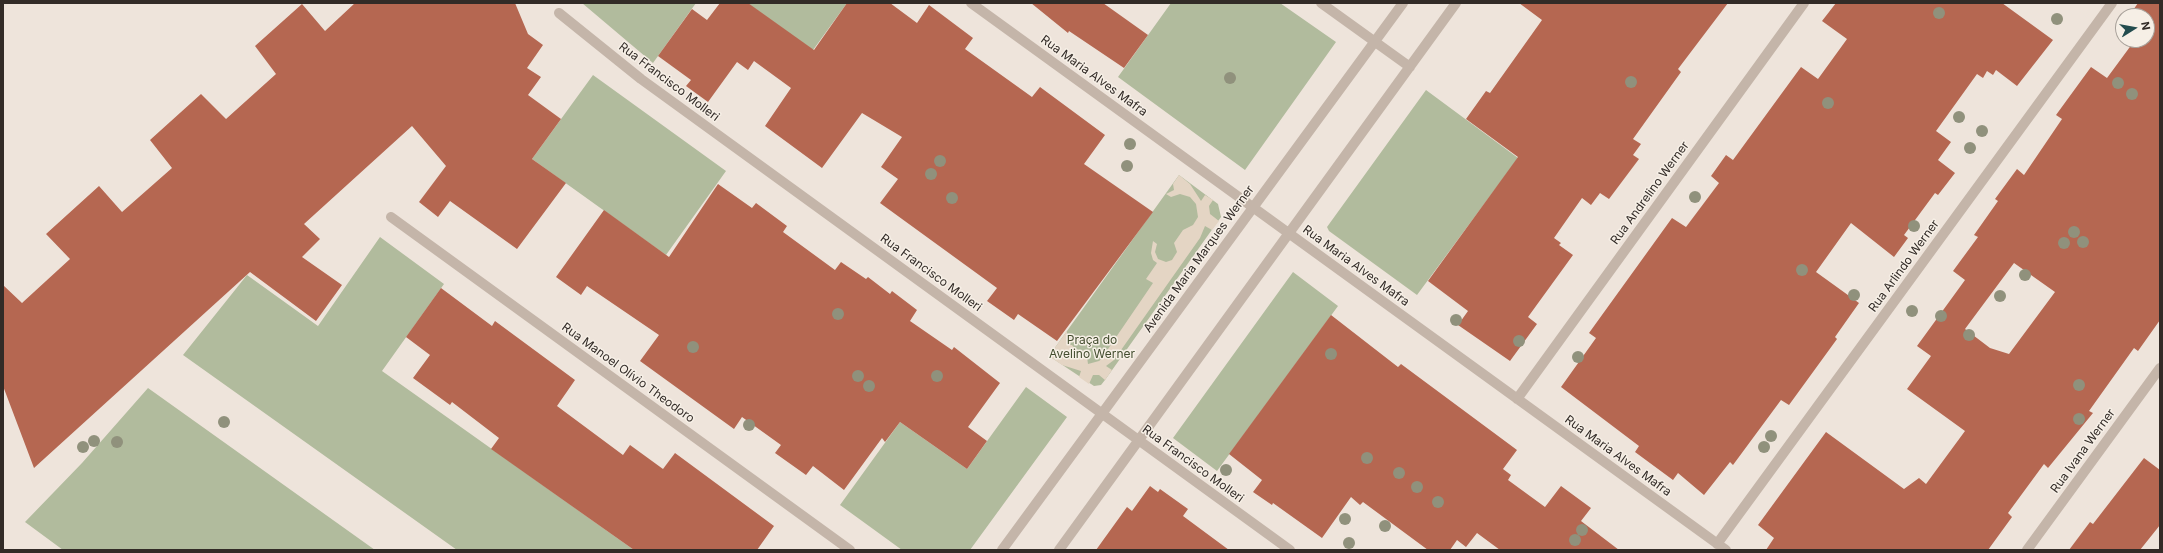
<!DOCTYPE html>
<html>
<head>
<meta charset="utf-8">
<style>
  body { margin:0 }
  #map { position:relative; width:2163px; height:553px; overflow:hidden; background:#eee4db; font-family:Inter,sans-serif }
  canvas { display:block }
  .frame { position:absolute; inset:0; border:4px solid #322b27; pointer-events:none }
  .north { position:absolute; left:2115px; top:8px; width:40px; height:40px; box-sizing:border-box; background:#f6efe6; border:1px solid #a8a19a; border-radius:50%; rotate:79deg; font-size:11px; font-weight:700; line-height:16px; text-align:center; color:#322b27 }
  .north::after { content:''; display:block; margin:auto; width:14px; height:18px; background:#234c4e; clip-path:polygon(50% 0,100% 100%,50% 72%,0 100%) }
</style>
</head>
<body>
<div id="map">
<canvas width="2163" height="553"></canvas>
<div class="frame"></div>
<div class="north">N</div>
</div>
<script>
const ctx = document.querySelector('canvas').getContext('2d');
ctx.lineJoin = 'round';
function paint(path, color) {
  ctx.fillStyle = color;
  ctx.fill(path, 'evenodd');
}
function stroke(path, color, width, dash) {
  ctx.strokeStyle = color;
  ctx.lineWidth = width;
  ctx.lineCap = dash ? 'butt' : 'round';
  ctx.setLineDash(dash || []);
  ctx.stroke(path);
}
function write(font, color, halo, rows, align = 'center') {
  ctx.font = font + ' Inter,sans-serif';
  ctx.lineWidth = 3;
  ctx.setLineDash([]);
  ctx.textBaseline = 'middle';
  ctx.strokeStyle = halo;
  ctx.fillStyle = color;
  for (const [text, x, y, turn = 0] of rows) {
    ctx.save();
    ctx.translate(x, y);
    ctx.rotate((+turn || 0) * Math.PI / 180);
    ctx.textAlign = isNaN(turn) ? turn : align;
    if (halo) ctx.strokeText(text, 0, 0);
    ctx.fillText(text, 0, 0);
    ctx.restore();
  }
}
const green = new Path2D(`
  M 582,3 L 696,3 L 653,63 Z
  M 747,3 L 847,3 L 813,50 Z
  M 1171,3 L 1280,3 L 1336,42 L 1245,170 L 1118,77 Z
  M 593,75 L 726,171 L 666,255 L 532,159 Z
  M 1426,90 L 1518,158 L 1417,295 L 1329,231 L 1327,227 Z
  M 1179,175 L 1218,204 L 1221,217 L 1105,380 L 1101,385 L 1094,386 L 1049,356 Z
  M 380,237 L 444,284 L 382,371 L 634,550 L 457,550 L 183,355 L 247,275 L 318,326 Z
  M 1293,272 L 1338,306 L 1217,471 L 1173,438 Z
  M 1026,387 L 1067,417 L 970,550 L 902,550 L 840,505 L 900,422 L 967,469 Z
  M 148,388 L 375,550 L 63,550 L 25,522 L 82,463 Z`);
const plaza = new Path2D(`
  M 1179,175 L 1190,184 L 1201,201 L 1205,195 L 1213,200 L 1209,206 L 1210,214 L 1219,221 L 1212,230 L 1205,226 L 1200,238 L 1114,360 L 1106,366 L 1112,370 L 1105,380 L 1099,375 L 1093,375 L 1089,384 L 1079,377 L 1081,371 L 1062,365 L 1049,356 L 1067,331 L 1067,345 L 1072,345 L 1077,351 L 1087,357 L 1088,364 L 1099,361 L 1105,356 L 1103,354 L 1108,349 L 1153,283 L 1146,279 L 1157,263 L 1153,260 L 1151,253 L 1153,241 L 1157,244 L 1155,252 L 1158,259 L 1166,262 L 1172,260 L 1177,252 L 1174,243 L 1183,230 L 1193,225 L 1198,217 L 1196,204 L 1190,197 L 1180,194 L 1171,197 L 1166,194 L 1174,190 L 1173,184 Z`);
const building = new Path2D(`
  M 355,3 L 515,3 L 528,34 L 543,45 L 527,68 L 541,77 L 528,95 L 561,119 L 532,159 L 566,183 L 517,249 L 450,201 L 438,217 L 419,202 L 446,166 L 412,126 L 304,224 L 320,239 L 302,257 L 342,285 L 316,321 L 250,272 L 34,468 L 3,386 L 3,285 L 22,303 L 70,259 L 46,234 L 99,186 L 122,212 L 172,168 L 150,140 L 201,94 L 226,119 L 276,74 L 255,46 L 302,4 L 325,31 Z
  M 720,3 L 748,3 L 814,50 L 847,3 L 890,3 L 917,23 L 929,5 L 973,38 L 965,49 L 1032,97 L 1040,87 L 1105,135 L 1084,164 L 1153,212 L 1057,341 L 1018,314 L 1014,320 L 987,301 L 997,288 L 880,203 L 898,179 L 881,167 L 902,137 L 862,113 L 822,168 L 765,126 L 791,88 L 754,61 L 748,70 L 737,62 L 708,102 L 686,86 L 691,80 L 658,56 L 692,9 L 707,20 Z
  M 1031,3 L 1103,3 L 1148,35 L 1124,68 L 1069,31 L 1068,33 Z
  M 1519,3 L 1728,3 L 1678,69 L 1681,72 L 1633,139 L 1641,144 L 1633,155 L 1639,159 L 1609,199 L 1600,193 L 1591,205 L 1582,198 L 1554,238 L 1561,243 L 1559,245 L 1573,255 L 1528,317 L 1537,324 L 1510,361 L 1458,325 L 1468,311 L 1428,281 L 1518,157 L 1466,119 L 1486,91 L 1490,93 L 1542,20 Z
  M 1836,3 L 2002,3 L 2053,40 L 2017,86 L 1996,70 L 1993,75 L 1987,71 L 1983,78 L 1977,74 L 1936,131 L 1951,142 L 1938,160 L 1955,173 L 1938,195 L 1935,193 L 1904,235 L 1908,238 L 1894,257 L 1851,223 L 1816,272 L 1859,303 L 1835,337 L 1837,339 L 1789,405 L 1781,400 L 1733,465 L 1730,462 L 1704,495 L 1678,473 L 1673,480 L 1635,452 L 1639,446 L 1561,387 L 1596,338 L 1589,333 L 1672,218 L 1686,227 L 1719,183 L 1711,176 L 1726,155 L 1733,160 L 1801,67 L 1818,79 L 1847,39 L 1822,21 Z
  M 2138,3 L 2160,3 L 2160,320 L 2138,351 L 2134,348 L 2089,411 L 2093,413 L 2048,468 L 2044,464 L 2008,513 L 2012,517 L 1988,550 L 1766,550 L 1774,538 L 1758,525 L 1826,432 L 1904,489 L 1919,478 L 1926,484 L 1965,431 L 1907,389 L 1931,356 L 1917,346 L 1965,280 L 1953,271 L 1978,237 L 1974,235 L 1998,201 L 1995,199 L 2017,169 L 2024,175 L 2062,119 L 2056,115 L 2091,67 L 2107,78 L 2135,40 L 2147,40 L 2147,16 L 2129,16 ZM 2014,263 L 2055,292 L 2009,354 L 1990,348 L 1965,329 Z
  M 718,184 L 752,208 L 756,203 L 787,226 L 783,232 L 835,270 L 841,262 L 866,279 L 868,277 L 890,294 L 892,291 L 917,310 L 910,321 L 952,350 L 954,347 L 1000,383 L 968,427 L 987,441 L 967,469 L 900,422 L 885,442 L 882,438 L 844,490 L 813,466 L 806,475 L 775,453 L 781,445 L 742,417 L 734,429 L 640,361 L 659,335 L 587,286 L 581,295 L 556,277 L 604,210 L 669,257 Z
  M 441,288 L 492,326 L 495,321 L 575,380 L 557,406 L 623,455 L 630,445 L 663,469 L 675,453 L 774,526 L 757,550 L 634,550 L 491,449 L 499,438 L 452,402 L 450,405 L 413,378 L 430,355 L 406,337 Z
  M 1331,315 L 1398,367 L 1401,364 L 1517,450 L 1503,469 L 1511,475 L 1508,480 L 1545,507 L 1561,486 L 1591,508 L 1581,521 L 1619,550 L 1500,550 L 1477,533 L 1466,547 L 1457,540 L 1450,550 L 1428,550 L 1363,502 L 1360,505 L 1351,497 L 1322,538 L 1273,503 L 1272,505 L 1253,492 L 1262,480 L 1229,454 Z
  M 2144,458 L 2160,470 L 2160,525 L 2140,550 L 2069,550 L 2090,522 L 2093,524 Z
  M 1150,486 L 1158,492 L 1160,489 L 1188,509 L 1183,516 L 1229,550 L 1096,550 L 1127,507 L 1132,511 Z`);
const street = new Path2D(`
  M 971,3 L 1726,550
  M 1321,3 L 1410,67
  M 559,13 L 641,79 L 1290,550
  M 391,217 L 850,550
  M 1517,399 L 1804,3
  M 1717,544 L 2112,3
  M 1002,550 L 1403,3
  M 1059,550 L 1456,3
  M 2027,550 L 2160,368`);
const trees = [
  [1939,13],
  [2057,19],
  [1230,78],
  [1631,82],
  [2118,83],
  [2132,94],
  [1828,103],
  [1959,117],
  [1982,131],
  [1130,144],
  [1970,148],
  [940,161],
  [1127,166],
  [931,174],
  [1695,197],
  [952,198],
  [1914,226],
  [2074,232],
  [2083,242],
  [2064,243],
  [1802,270],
  [2025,275],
  [1854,295],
  [2000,296],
  [1912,311],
  [838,314],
  [1941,316],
  [1456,320],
  [1969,335],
  [1519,341],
  [693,347],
  [1331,354],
  [1578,357],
  [858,376],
  [937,376],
  [2079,385],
  [869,386],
  [2079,419],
  [224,422],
  [749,425],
  [1771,436],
  [94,441],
  [117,442],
  [83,447],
  [1764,447],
  [1367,458],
  [1226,470],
  [1399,473],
  [1417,487],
  [1438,502],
  [1345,519],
  [1385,526],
  [1582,530],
  [1575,540],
  [1349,543]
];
const streetNames = [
  ["Rua Maria Alves Mafra",1094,76,36],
  ["Rua Francisco Molleri",669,82,37],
  ["Rua Andrelino Werner",1650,193,-54],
  ["Avenida Maria Marques Werner",1199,259,-54],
  ["Rua Maria Alves Mafra",1356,266,36],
  ["Rua Arlindo Werner",1904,266,-54],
  ["Rua Francisco Molleri",931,273,36],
  ["Rua Manoel Olívio Theodoro",628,373,36],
  ["Rua Ivana Werner",2083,451,-54],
  ["Rua Maria Alves Mafra",1618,456,36],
  ["Rua Francisco Molleri",1193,464,36]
];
const parkNames = [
  ["Praça do",1092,340],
  ["Avelino Werner",1092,354]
];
paint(green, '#b1bb9d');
paint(plaza, '#e4d5c4');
paint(building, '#b56751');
stroke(street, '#c4b5a9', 10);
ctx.fillStyle = '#90917c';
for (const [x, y] of trees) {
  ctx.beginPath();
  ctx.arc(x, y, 6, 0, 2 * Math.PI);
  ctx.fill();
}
write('12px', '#322b27', '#f6efe6', streetNames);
write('12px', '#434d2f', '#f6efe6', parkNames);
</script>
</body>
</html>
